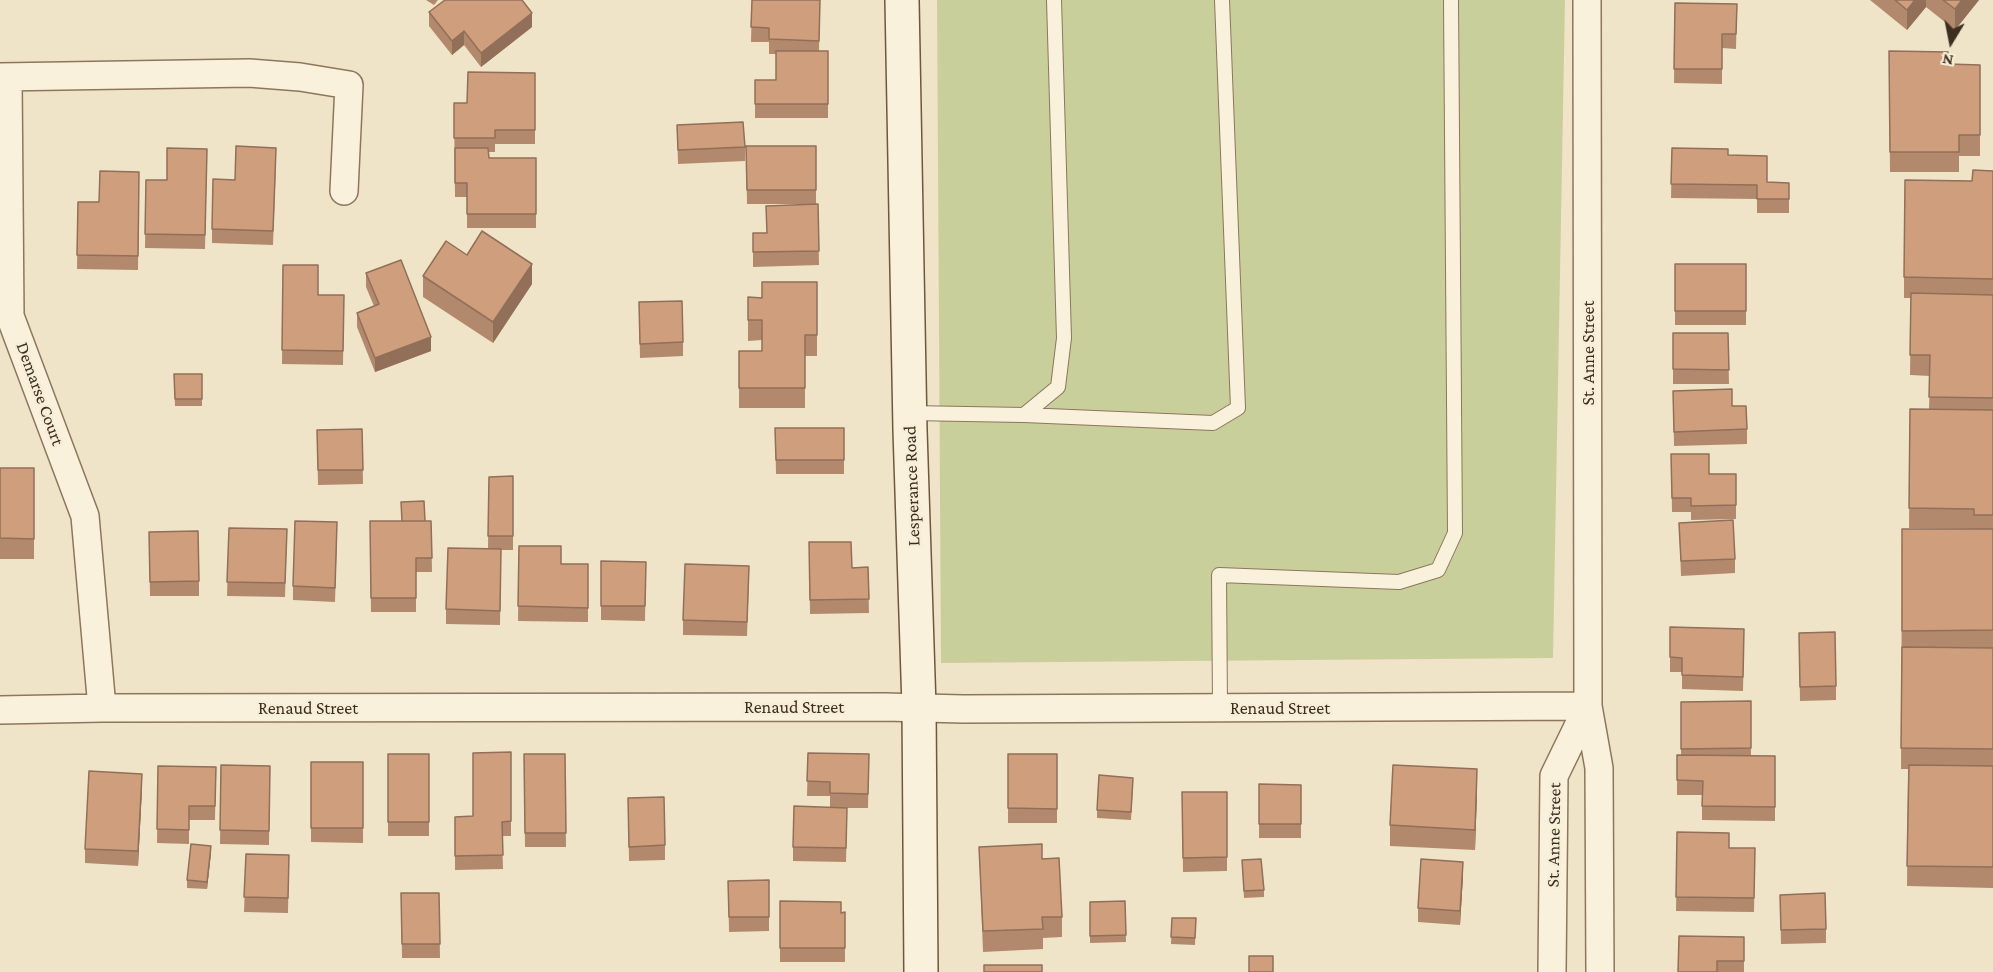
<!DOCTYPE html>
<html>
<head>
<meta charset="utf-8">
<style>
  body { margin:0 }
  #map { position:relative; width:1993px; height:972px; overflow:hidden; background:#f0e4c8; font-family:"Crimson Pro",serif }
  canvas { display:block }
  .north { position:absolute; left:1921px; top:12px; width:60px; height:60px; -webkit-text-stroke:4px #f7eed8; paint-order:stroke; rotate:190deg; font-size:16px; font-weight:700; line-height:24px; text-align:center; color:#3d2e20 }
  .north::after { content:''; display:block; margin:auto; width:21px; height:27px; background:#3d2e20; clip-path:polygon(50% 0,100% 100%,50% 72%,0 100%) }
</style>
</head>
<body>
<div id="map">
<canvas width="1993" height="972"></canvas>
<div class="north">N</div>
</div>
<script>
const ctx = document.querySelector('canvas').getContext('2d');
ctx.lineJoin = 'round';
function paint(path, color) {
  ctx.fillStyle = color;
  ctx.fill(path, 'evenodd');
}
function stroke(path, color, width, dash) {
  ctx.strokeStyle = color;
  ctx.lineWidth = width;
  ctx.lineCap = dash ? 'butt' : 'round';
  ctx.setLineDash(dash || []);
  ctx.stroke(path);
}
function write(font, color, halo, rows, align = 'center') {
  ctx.font = font + ' "Crimson Pro",serif';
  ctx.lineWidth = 5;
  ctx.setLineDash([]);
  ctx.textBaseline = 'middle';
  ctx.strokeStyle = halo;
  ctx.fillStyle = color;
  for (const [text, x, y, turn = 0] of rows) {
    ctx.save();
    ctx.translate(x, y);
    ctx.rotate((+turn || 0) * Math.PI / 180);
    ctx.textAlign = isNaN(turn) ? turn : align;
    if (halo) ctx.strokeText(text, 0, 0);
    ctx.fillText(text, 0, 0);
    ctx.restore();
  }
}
const green = new Path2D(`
  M 937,0 L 1565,0 L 1553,658 L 941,663 Z`);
const service = new Path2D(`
  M 909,413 L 1024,415 L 1058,387 L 1064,338 L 1054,0
  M 1024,415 L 1213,423 L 1238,408 L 1222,0
  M 1220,708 L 1219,575 L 1399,582 L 1438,570 L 1455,533 L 1451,0`);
const minor = new Path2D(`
  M 1587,0 L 1588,706 L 1599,768 L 1600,972
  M 0,77 L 249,73 L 300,77 L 349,85 L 344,191
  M 8,78 L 10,316 L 85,516 L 102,708
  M 0,710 L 102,708 L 885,707 L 963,709 L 1588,706
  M 1552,972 L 1554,776 L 1588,706`);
const secondary = new Path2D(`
  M 902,0 L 910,430 L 919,707 L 921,972`);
const wall = new Path2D(`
  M 426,0 L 438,0 L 434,5 Z
  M 752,0 L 820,0 L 819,51 L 828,51 L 828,118 L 755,118 L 755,80 L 776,80 L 776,54 L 769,54 L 769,42 L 751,42 Z
  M 1870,0 L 1979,0 L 1955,30 L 1926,7 L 1907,30 Z
  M 1675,3 L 1737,4 L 1736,49 L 1722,48 L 1722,84 L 1674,83 Z
  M 429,12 L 532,27 L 481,67 L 464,45 L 452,55 L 429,26 Z
  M 1889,51 L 1948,64 L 1980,65 L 1980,156 L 1959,156 L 1959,172 L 1890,172 Z
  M 535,73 L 535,144 L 495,144 L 495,152 L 488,152 L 489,158 L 536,158 L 536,228 L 467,228 L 467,197 L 455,197 L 454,103 L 467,103 Z
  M 677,125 L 745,147 L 745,161 L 678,164 Z
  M 746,146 L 816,146 L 816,204 L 747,204 Z
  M 1672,148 L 1728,155 L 1767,182 L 1789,183 L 1789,213 L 1757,213 L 1757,199 L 1671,198 Z
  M 207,149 L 205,249 L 145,248 L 146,180 L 167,180 Z
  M 276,162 L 273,245 L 212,243 L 212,229 L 235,180 Z
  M 1993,171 L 1993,888 L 1907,886 L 1908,769 L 1901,769 L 1902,529 L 1974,529 L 1909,528 L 1910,409 L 1929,409 L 1930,376 L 1910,375 L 1911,298 L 1904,298 L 1904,277 L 1972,181 Z
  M 139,172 L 138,270 L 77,269 L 78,202 L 99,202 Z
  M 818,204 L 819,265 L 753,267 L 753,233 L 766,233 Z
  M 467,255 L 532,284 L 493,343 L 423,297 L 423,276 Z
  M 1675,264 L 1746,264 L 1746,325 L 1675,325 Z
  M 283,265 L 318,295 L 344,295 L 343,365 L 282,364 Z
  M 366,273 L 431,351 L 375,372 L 357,327 L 357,313 L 374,306 L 366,287 Z
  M 817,282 L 817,356 L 805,356 L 805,408 L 739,408 L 739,351 L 762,351 L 762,340 L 748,341 L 748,297 L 762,298 Z
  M 639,302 L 683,342 L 683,356 L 640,358 Z
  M 1673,333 L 1728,333 L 1729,384 L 1673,384 Z
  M 174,374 L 202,374 L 202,406 L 175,406 Z
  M 1673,391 L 1732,406 L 1747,429 L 1747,444 L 1674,446 Z
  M 775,428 L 844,428 L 844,474 L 776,474 Z
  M 362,429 L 363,484 L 318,485 L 317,430 Z
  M 1671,454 L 1709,474 L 1736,474 L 1736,519 L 1691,520 L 1691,512 L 1672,512 Z
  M 0,468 L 34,468 L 34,559 L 0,559 Z
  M 513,476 L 513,550 L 501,550 L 500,625 L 446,624 L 446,609 L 488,548 L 489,477 Z
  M 370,521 L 431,521 L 432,572 L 416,572 L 416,612 L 371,612 Z
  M 1679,523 L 1735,559 L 1735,573 L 1681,576 Z
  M 229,528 L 287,529 L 285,597 L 227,596 Z
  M 149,532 L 199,581 L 199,596 L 150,596 Z
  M 337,536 L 335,602 L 293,600 L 293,586 Z
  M 809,542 L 852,568 L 868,567 L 869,613 L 810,614 Z
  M 519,546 L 561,564 L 588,564 L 588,622 L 518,621 Z
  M 601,561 L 646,562 L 645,621 L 601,620 Z
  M 749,580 L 747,636 L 683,635 L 683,620 Z
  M 1670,627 L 1744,643 L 1743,691 L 1682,689 L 1682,672 L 1670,672 Z
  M 1799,633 L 1836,686 L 1836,700 L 1800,701 Z
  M 1751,701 L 1751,756 L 1775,756 L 1775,821 L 1702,820 L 1702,795 L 1677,795 L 1677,755 L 1681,755 L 1681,702 Z
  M 511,752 L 511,836 L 502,836 L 503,869 L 455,870 L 455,817 L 473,816 Z
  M 808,753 L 869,754 L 868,808 L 830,808 L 830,796 L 807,796 Z
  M 388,754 L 429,754 L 429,836 L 388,836 Z
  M 524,754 L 565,754 L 566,847 L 525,847 Z
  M 1008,754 L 1057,754 L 1057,823 L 1008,823 Z
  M 311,762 L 363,762 L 363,843 L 311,842 Z
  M 221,765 L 270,766 L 269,845 L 220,844 Z
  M 158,766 L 216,767 L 215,820 L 189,820 L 189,844 L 157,843 Z
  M 1259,784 L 1301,785 L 1301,838 L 1259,838 Z
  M 1133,785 L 1131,820 L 1097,818 L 1097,810 Z
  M 142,788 L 138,866 L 85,863 L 85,849 Z
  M 1477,790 L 1475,850 L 1390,846 L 1390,825 Z
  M 1182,792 L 1227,792 L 1227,871 L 1183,872 Z
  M 628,798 L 665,845 L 665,860 L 629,861 Z
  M 847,822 L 846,862 L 793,861 L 793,847 Z
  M 1677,832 L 1729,848 L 1755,848 L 1754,912 L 1676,911 Z
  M 979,847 L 1042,859 L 1062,917 L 1062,937 L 1043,938 L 1043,949 L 983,952 Z
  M 211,853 L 207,889 L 187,888 L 187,880 Z
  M 246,854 L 289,855 L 288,913 L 244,912 Z
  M 1242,860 L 1264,890 L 1264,897 L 1244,898 Z
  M 1463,876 L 1460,925 L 1418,922 L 1418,908 Z
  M 769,880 L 769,931 L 729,932 L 728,881 Z
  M 401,893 L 439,893 L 440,958 L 402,958 Z
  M 1780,895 L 1826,929 L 1826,943 L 1781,944 Z
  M 780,901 L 841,913 L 845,912 L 845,962 L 780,962 Z
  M 1125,901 L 1126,942 L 1090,943 L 1090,902 Z
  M 1172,918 L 1196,918 L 1195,945 L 1171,944 Z
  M 1744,937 L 1744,972 L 1678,972 Z`);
const shadedWall = new Path2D(`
  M 1915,0 L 1926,0 L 1926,7 L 1907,30 L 1907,10 Z
  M 1962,0 L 1979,0 L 1955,30 L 1955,9 Z
  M 532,13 L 532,27 L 481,67 L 481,53 Z
  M 464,31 L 464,45 L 452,55 L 452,41 Z
  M 532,264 L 532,284 L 493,343 L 493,322 Z
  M 431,337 L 431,351 L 375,372 L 375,358 Z
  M 1477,769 L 1477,790 L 1475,850 L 1475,830 Z
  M 142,774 L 142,788 L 138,866 L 138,851 Z
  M 211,846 L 211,853 L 207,889 L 207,882 Z
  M 1463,862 L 1463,876 L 1460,925 L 1460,911 Z`);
const building = new Path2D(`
  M 445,0 L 522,0 L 532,13 L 481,53 L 464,31 L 452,41 L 429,12 Z
  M 752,0 L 820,0 L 819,41 L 769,39 L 769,28 L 751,27 Z
  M 1895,0 L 1915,0 L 1907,10 Z
  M 1943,0 L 1962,0 L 1955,9 Z
  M 1675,3 L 1737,4 L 1736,34 L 1722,34 L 1722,69 L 1674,69 Z
  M 776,51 L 828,51 L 828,104 L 755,104 L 755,80 L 776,80 Z
  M 1889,51 L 1948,52 L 1948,64 L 1980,65 L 1980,135 L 1959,135 L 1959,152 L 1890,152 Z
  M 468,72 L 535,73 L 535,130 L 495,130 L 495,138 L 454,138 L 454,103 L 467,103 Z
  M 743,122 L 745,147 L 678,150 L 677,125 Z
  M 236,146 L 276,148 L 273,231 L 212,229 L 213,179 L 235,180 Z
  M 746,146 L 816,146 L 816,190 L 747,190 Z
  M 167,148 L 207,149 L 205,235 L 145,234 L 146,180 L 167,180 Z
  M 455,148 L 488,148 L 489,158 L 536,158 L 536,214 L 467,214 L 467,183 L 455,183 Z
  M 1672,148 L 1728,149 L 1728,155 L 1767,156 L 1767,182 L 1789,183 L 1789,199 L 1757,199 L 1757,185 L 1671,184 Z
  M 1973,170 L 1993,171 L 1993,279 L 1904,277 L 1905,180 L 1972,181 Z
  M 100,171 L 139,172 L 138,256 L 77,255 L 78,202 L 99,202 Z
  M 818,204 L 819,251 L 753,252 L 753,233 L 767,233 L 766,206 Z
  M 482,231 L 532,264 L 493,322 L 423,276 L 446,241 L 467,255 Z
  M 401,260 L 431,337 L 375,358 L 357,313 L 379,304 L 366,273 Z
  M 1675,264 L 1746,264 L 1746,311 L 1675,311 Z
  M 283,265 L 318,265 L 318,295 L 344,295 L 343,351 L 282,350 Z
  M 762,282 L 817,282 L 817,335 L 805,335 L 805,388 L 739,388 L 739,351 L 762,351 L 762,320 L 748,320 L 748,297 L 762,298 Z
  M 1911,293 L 1993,295 L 1993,398 L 1929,397 L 1930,355 L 1910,355 Z
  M 682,301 L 683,342 L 640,344 L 639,302 Z
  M 1673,333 L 1728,333 L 1729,370 L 1673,369 Z
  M 174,374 L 202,374 L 202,399 L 175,399 Z
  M 1732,389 L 1732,406 L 1746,406 L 1747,429 L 1674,432 L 1673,391 Z
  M 1910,409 L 1993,410 L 1993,515 L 1974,515 L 1974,509 L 1909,508 Z
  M 775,428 L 844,428 L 844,460 L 776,460 Z
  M 362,429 L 363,470 L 318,470 L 317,430 Z
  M 1671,454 L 1709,454 L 1709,474 L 1736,474 L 1736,505 L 1691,506 L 1691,498 L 1672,498 Z
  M 0,468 L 34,468 L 34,539 L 0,538 Z
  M 513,476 L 513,536 L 488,536 L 489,477 Z
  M 424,501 L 425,521 L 402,521 L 401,502 Z
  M 1733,520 L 1735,559 L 1681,561 L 1679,523 Z
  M 295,521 L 337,522 L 335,588 L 293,586 Z
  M 370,521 L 431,521 L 432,558 L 416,558 L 416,598 L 371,598 Z
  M 229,528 L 287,529 L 285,583 L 227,582 Z
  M 1902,529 L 1993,529 L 1993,630 L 1902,631 Z
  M 198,531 L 199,581 L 150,582 L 149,532 Z
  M 809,542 L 851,542 L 852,568 L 868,567 L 869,599 L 810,600 Z
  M 519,546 L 561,546 L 561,564 L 588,564 L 588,608 L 518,606 Z
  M 448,548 L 501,549 L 500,611 L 446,609 Z
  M 601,561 L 646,562 L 645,606 L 601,606 Z
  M 685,564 L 749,566 L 747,622 L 683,620 Z
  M 1670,627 L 1744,629 L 1743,677 L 1682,675 L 1682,658 L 1670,657 Z
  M 1835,632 L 1836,686 L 1800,687 L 1799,633 Z
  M 1902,647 L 1993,648 L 1993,749 L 1901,748 Z
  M 1751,701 L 1751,748 L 1681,749 L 1681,702 Z
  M 511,752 L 511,821 L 502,822 L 503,855 L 455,856 L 455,817 L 473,816 L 473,753 Z
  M 808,753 L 869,754 L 868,794 L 830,793 L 830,782 L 807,781 Z
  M 388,754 L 429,754 L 429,822 L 388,822 Z
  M 524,754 L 565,754 L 566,833 L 525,833 Z
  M 1008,754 L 1057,754 L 1057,809 L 1008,808 Z
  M 1677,755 L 1775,756 L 1775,807 L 1702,806 L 1703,781 L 1677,780 Z
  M 311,762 L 363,762 L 363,828 L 311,828 Z
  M 221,765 L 270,766 L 269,831 L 220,830 Z
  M 1393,765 L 1477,769 L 1475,830 L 1390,825 Z
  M 1909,765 L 1993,766 L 1993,867 L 1907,866 Z
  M 158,766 L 216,767 L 215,806 L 189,806 L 189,830 L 157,829 Z
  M 89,771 L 142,774 L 138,851 L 85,849 Z
  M 1099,775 L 1133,778 L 1131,812 L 1097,810 Z
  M 1259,784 L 1301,785 L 1301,824 L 1259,824 Z
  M 1182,792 L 1227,792 L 1227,857 L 1183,858 Z
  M 664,797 L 665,845 L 629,847 L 628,798 Z
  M 794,806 L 847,808 L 846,848 L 793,847 Z
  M 1677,832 L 1729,833 L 1729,848 L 1755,848 L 1754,898 L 1676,897 Z
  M 191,844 L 211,846 L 207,882 L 187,880 Z
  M 1042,844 L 1042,859 L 1059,858 L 1062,917 L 1042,917 L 1043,929 L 983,931 L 979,847 Z
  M 246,854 L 289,855 L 288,898 L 244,897 Z
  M 1261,859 L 1264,890 L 1244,891 L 1242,860 Z
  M 1421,859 L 1463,862 L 1460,911 L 1418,908 Z
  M 769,880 L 769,917 L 729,917 L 728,881 Z
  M 401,893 L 439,893 L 440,944 L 402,944 Z
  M 1825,893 L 1826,929 L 1781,930 L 1780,895 Z
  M 780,901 L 841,902 L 841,913 L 845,912 L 845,948 L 780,948 Z
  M 1125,901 L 1126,935 L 1090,936 L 1090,902 Z
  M 1172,918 L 1196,918 L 1195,938 L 1171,937 Z
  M 1679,936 L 1744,937 L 1744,961 L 1717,961 L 1717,972 L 1678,972 Z
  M 1249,956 L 1273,956 L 1273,972 L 1249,972 Z
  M 984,965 L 1042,965 L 1042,972 L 984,972 Z`);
const streetNames = [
  ["St. Anne Street",1588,353,-90],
  ["Demarse Court",40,394,70],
  ["Lesperance Road",912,486,-92],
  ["Renaud Street",794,707],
  ["Renaud Street",308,708],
  ["Renaud Street",1280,708],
  ["St. Anne Street",1554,835,-89]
];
paint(green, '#c9cf9b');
stroke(service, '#8d765c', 16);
stroke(minor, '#8d765c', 30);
stroke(secondary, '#6f573f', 36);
stroke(service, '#faf1dc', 14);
stroke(minor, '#faf1dc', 27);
stroke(secondary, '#faf1dc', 33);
paint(wall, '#b2896c');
paint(shadedWall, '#916f58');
paint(building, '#cf9f7d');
stroke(building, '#916f58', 1.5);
write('18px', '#3d2e20', '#f7eed8', streetNames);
</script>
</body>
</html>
